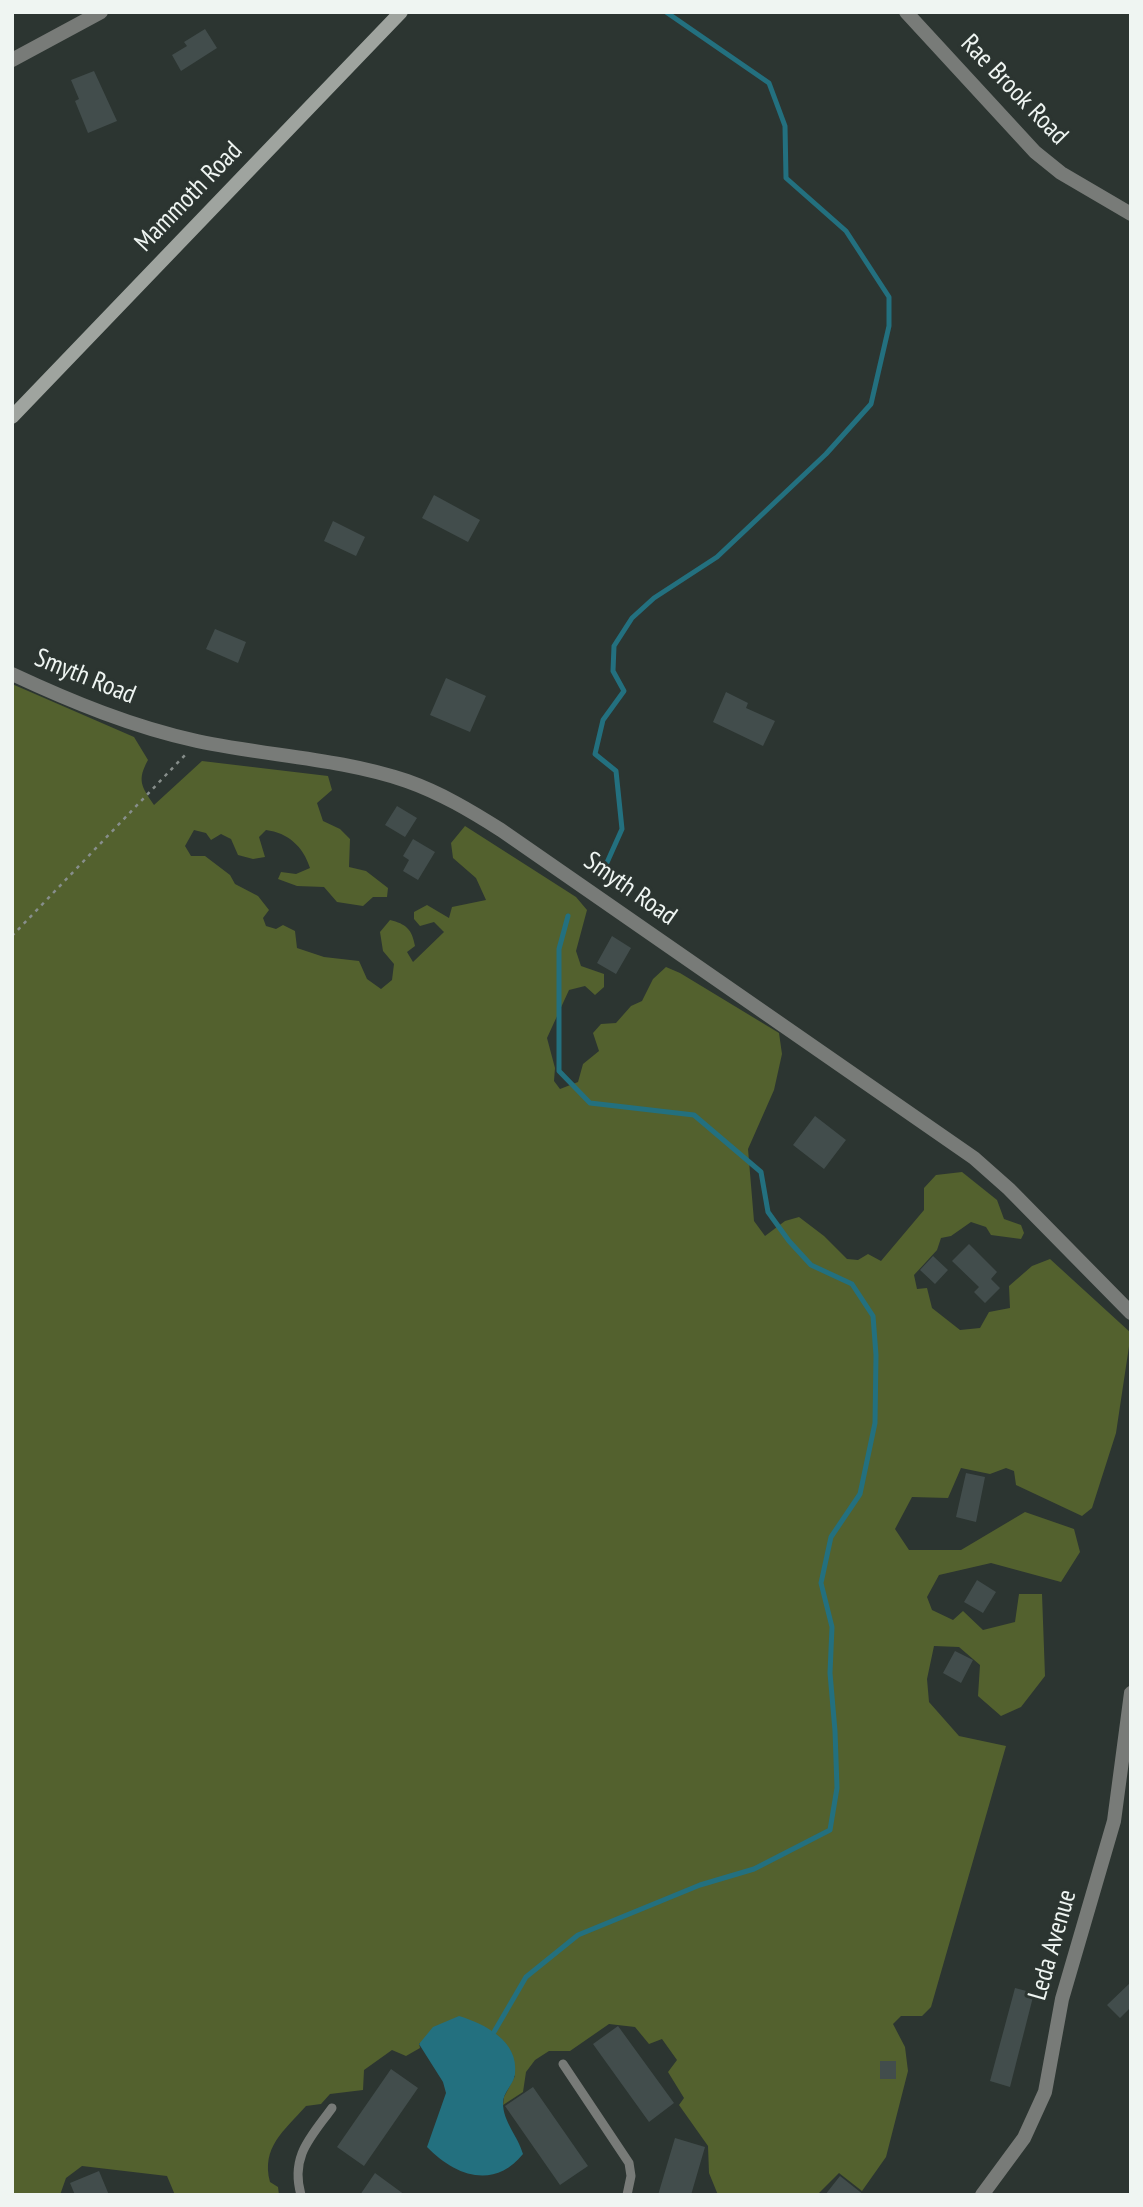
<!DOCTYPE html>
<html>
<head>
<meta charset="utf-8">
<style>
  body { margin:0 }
  #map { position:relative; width:1143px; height:2207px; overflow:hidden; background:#2c3531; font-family:"PT Sans Narrow",sans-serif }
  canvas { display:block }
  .frame { position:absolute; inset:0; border:14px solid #eff5f2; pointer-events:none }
</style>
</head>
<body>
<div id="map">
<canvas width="1143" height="2207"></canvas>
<div class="frame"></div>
</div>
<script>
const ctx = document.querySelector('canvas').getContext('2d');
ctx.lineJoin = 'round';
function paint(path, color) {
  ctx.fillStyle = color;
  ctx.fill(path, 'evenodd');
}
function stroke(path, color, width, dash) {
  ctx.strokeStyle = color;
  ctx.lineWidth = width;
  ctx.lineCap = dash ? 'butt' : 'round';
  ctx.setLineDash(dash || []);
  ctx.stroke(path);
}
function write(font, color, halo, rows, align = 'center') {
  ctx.font = font + ' "PT Sans Narrow",sans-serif';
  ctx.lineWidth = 6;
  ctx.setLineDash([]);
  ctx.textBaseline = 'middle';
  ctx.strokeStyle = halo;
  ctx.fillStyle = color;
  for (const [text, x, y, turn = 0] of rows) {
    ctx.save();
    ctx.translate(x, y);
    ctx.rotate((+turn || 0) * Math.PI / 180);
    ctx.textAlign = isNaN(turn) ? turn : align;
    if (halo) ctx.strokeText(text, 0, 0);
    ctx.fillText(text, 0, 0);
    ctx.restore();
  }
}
const forest = new Path2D(`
  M 12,684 L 134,737 L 148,760 C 137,780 141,786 154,805 L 202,761 L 328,776 L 332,790 L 317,803 L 323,821 L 340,829 L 350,839 L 349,867 L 366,871 L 388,888 L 387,897 L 373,897 L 363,906 L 337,902 L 324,887 L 297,886 L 278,879 L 281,872 L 296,874 L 310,868 C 303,846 288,833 266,830 L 259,837 L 265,857 L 253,859 L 238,855 L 231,839 L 221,834 L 211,840 L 206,833 L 194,830 L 185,846 L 191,856 L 205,856 L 230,875 L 235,884 L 258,896 L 269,910 L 263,918 L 266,926 L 276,929 L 283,925 L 295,931 L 297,948 L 324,957 L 359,961 L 367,979 L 381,989 L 392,980 L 394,964 L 383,951 L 380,932 L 390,920 C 406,924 412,929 415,946 L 407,952 L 413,962 L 444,932 L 434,922 L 420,926 L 414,919 L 414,912 L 427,905 L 449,918 L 452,907 L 486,900 L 476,878 L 453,858 L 451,843 L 465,826 L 576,897 L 587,910 L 576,951 L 581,966 L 604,974 L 604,987 L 595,995 L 585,986 L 569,990 L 547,1038 L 555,1068 L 554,1081 L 560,1089 L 578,1082 L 583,1064 L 599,1051 L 593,1033 L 601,1024 L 616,1023 L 631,1006 L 642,1001 L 653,979 L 666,967 L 680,973 L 779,1033 L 782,1054 L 774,1090 L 748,1149 L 754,1221 L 765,1236 L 785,1221 L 799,1217 L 824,1236 L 847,1259 L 858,1260 L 868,1254 L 881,1261 L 924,1210 L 924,1188 L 936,1175 L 962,1172 L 997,1200 L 1004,1219 L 1021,1225 L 1024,1233 L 1021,1239 L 991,1235 L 986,1227 L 971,1222 L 951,1236 L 941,1238 L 937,1250 L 914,1275 L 917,1289 L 927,1288 L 932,1308 L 960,1330 L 980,1328 L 989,1312 L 1010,1308 L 1009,1286 L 1032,1266 L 1050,1259 L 1131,1333 L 1116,1433 L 1092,1508 L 1082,1516 L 1016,1485 L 1014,1471 L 1006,1468 L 990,1474 L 961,1468 L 948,1498 L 912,1497 L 895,1529 L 909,1550 L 961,1550 L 1025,1512 L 1074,1529 L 1080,1552 L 1061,1582 L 991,1563 L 939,1575 L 927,1597 L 932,1610 L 953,1620 L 963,1611 L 983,1630 L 1015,1622 L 1019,1594 L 1042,1594 L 1045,1676 L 1021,1707 L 1001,1716 L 978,1696 L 980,1665 L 959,1647 L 934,1646 L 927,1679 L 929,1702 L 959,1736 L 1006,1746 L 931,2007 L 922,2016 L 901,2016 L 893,2024 L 905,2047 L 908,2071 L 886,2157 L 862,2191 L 839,2173 L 817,2195 L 718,2195 L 709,2173 L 708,2146 L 679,2105 L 684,2098 L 668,2072 L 677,2060 L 662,2039 L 649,2044 L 635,2027 L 609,2024 L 570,2051 L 549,2051 L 535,2060 L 526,2072 L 523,2092 L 503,2105 L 504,2097 L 515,2076 L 419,2043 L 420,2048 L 406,2056 L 392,2050 L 364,2070 L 363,2090 L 330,2094 L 321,2104 L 306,2106 C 284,2131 261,2147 270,2182 L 278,2187 L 279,2195 L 175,2195 L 167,2176 L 82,2166 L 66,2178 L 60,2195 L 12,2195 Z`);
const water = new Path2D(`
  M 459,2016 C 485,2024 519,2041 515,2074 C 514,2084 503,2092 503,2103 C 503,2122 518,2136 523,2154 C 494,2190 455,2176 427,2147 L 446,2093 L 443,2082 L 419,2044 L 433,2027 Z`);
const stream = new Path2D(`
  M 605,867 L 622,829 L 616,771 L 595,754 L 603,720 L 624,691 L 613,671 L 614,646 L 632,618 L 654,598 L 717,557 L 826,454 L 871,404 L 889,326 L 889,297 L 846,231 L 786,178 L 785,126 L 769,83 L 666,12
  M 494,2032 L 526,1977 L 578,1935 L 700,1885 L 754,1869 L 830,1830 L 837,1788 L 835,1731 L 830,1673 L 832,1627 L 821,1583 L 831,1537 L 860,1494 L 875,1423 L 876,1355 L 873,1316 L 852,1284 L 811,1265 L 789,1241 L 768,1212 L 761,1172 L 694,1115 L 590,1103 L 559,1071 L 559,949 L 568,916`);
const building = new Path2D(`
  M 205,29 L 217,48 L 181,71 L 172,55 L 187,46 L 184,42 Z
  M 94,71 L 117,121 L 88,133 L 75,101 L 79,99 L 71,80 Z
  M 434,495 L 480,520 L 468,542 L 422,518 Z
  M 333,521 L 365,537 L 356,556 L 324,541 Z
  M 215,629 L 246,642 L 238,663 L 206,649 Z
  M 446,678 L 486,696 L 470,732 L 430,715 Z
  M 726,692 L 748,703 L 746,708 L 775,721 L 763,746 L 713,722 Z
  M 397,806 L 417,818 L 405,837 L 385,825 Z
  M 413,839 L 435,852 L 418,880 L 403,871 L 409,860 L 403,856 Z
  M 612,936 L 631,948 L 616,974 L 597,963 Z
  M 815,1116 L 846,1140 L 824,1169 L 793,1145 Z
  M 969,1244 L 997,1272 L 991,1279 L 1000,1288 L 985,1303 L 974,1292 L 979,1287 L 952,1261 Z
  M 933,1256 L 948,1270 L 935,1284 L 920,1270 Z
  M 966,1473 L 985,1477 L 976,1522 L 956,1517 Z
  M 977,1580 L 996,1592 L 983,1613 L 964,1602 Z
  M 955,1651 L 973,1660 L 961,1683 L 943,1673 Z
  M 1131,1982 L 1131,2007 L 1120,2018 L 1107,2005 Z
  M 1015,1988 L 1034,1993 L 1010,2087 L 990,2081 Z
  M 618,2026 L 674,2103 L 649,2122 L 593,2044 Z
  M 880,2061 L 896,2061 L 896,2079 L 880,2079 Z
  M 391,2069 L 418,2088 L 364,2166 L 337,2147 Z
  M 533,2087 L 588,2166 L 560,2185 L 505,2106 Z
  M 675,2138 L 705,2147 L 691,2195 L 658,2195 Z
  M 99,2171 L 109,2195 L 75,2195 L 70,2183 Z
  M 375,2173 L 405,2195 L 360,2195 Z
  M 840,2176 L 864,2195 L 825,2195 Z`);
const path = new Path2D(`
  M 12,936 L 186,754`);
const service = new Path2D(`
  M 563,2064 L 629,2163 L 631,2176 L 627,2195
  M 301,2195 C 290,2156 311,2137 332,2108`);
const minor = new Path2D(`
  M 906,12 L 1035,152 L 1061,173 L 1131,214
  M 12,60 L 101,12
  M 12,674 C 72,702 133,727 197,741 C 267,756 339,758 407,781 C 441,793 471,811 501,830 L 974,1158 L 1009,1189 L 1131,1313
  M 982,2195 L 1024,2138 L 1045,2092 L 1062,1999 L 1114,1821 L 1131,1693`);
const secondary = new Path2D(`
  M 12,417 L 401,12`);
const streetNames = [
  ["Rae Brook Road",1014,90,46],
  ["Mammoth Road",189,197,-46],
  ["Smyth Road",85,677,22],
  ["Smyth Road",630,889,35],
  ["Leda Avenue",1053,1945,-74]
];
paint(forest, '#53612e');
paint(water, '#23707f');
stroke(stream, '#23707f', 5);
paint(building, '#424d4c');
stroke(path, '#878e8b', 2.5, [3.5, 5]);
stroke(service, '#787b78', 9);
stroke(minor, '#787b78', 14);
stroke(secondary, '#9fa49f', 14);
write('26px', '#eff5f2', '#2c3531', streetNames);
</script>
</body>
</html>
